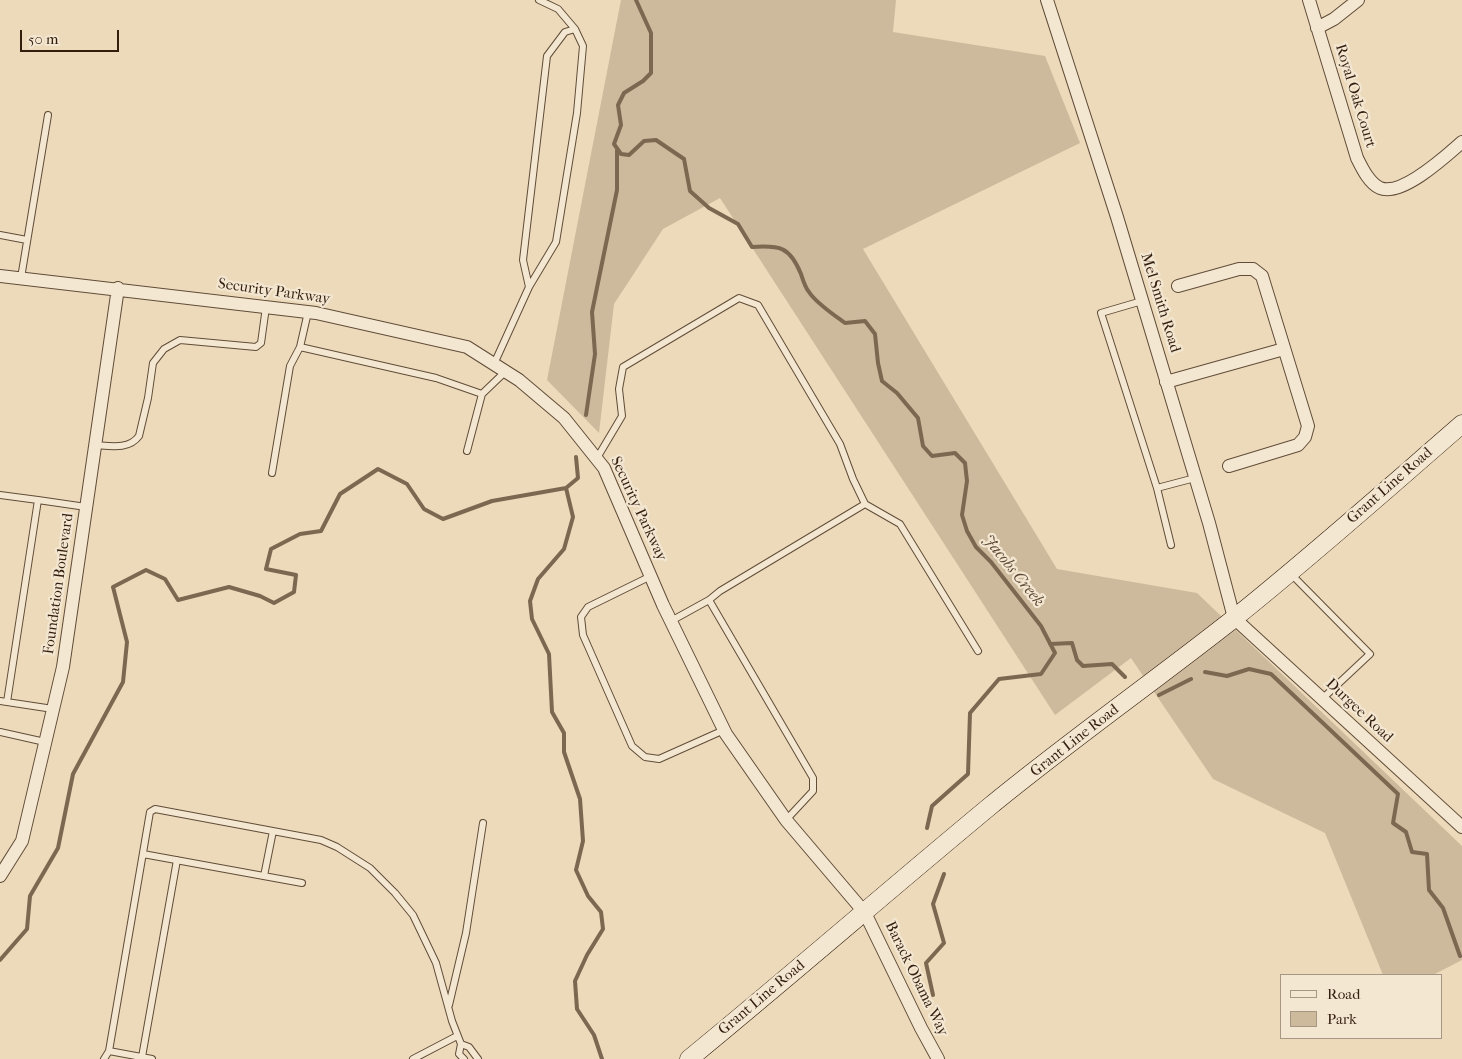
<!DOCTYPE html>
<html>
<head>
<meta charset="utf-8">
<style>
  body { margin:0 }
  #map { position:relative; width:1462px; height:1059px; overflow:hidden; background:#ecdaba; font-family:"IM FELL French Canon",serif }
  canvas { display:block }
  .legend { position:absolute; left:1280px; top:974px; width:162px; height:65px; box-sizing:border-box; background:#f3e7d2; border:1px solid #a69683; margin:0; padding:6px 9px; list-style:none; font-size:15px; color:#331d0d }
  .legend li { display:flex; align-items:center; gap:10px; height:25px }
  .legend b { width:25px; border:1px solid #a69683 }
  .scale { position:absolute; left:20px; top:30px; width:99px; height:22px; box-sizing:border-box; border:2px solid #331d0d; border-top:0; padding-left:6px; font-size:15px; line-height:18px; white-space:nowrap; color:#331d0d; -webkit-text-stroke:4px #f3e7d2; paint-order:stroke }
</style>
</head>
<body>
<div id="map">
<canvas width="1462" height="1059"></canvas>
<ul class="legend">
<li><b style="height:6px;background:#f3e7d2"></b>Road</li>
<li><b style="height:14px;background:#cdba9d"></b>Park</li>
</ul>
<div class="scale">50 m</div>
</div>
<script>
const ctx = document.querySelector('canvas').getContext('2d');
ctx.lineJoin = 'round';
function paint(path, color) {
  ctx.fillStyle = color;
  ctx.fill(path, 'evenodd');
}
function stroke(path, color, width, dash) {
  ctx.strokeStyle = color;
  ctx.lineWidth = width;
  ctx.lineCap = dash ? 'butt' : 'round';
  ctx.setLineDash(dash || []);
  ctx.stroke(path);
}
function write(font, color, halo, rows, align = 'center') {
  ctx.font = font + ' "IM FELL French Canon",serif';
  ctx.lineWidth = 4.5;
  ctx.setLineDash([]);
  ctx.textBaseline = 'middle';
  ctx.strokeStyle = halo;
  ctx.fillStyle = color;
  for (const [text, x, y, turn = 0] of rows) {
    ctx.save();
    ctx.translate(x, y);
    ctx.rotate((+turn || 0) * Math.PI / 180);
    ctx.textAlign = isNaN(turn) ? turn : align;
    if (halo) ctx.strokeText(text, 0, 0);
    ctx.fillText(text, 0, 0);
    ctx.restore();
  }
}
const green = new Path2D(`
  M 621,0 L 896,0 L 893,32 L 1045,56 L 1080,143 L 863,249 L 1057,569 L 1197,593 L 1462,846 L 1462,960 L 1433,975 L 1383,975 L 1325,833 L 1213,779 L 1131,658 L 1055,715 L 720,198 L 663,229 L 614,304 L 599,433 L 547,380 Z`);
const stream = new Path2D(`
  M 636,0 L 651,33 L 651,73 L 643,81 L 624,93 L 618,105 L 621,125 L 614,144 L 621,154 L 629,155 L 644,141 L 656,140 L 684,159 L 690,191 L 709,208 L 738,224 L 752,247 C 780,245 790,247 801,274 C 803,280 805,287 809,292 C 816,303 834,315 845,323 L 865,321 L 875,334 L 878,363 L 882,381 L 897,393 L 918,418 L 923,446 L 932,456 L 955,453 L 965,463 L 967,481 L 962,515 L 967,531 L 976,547 L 991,562 L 1041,626 L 1055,653 L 1041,674 L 999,679 L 970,713 L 968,774 L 932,806 L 927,828
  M 586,415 L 595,354 L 592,312 L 617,190 L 617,150
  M 566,488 L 573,517 L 564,549 L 538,579 L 530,601 L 532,619 L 549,654 L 552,712 L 564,733 L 564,752 L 580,799 L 583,841 L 576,870 L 588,896 L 601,912 L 603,929 L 587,955 L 575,981 L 577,1009 L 594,1035 L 602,1059
  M 1050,644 L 1072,643 L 1077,660 L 1083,666 L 1112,664 L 1125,677
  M 1205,672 L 1227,676 L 1249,669 L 1271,674 L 1398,794 L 1393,823 L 1406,832 L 1412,852 L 1427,854 L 1429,890 L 1443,908 L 1460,956
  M 1159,695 L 1191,679
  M 0,960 L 27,929 L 30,896 L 58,848 L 73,774 L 123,682 L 127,642 L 113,587 L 146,570 L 165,579 L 178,600 L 229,587 L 260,596 L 274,603 L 294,592 L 296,575 L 266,569 L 271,549 L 300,534 L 321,531 L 340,494 L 378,469 L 407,484 L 424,509 L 443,519 L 492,501 L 566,488 L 578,478 L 576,457
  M 933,995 L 926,963 L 944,943 L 933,904 L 944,874`);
const lane = new Path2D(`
  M 539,0 L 558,9 L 575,29
  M 0,235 L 27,240
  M 21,278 L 48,115
  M 1142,301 L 1101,313 L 1157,488 L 1171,545
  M 308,312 L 300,347 L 436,378 L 482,394
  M 494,364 L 529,287 L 523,260 L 547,56 L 565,32 L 575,29 L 583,46 L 577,113 L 556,242 L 529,287
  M 95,445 C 110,446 129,450 139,436 L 148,398 L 153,363 L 164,349 L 180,340 L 256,347 L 261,343 L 266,307
  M 467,451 L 482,394 L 506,371
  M 597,458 L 622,416 L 619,389 L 623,367 L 739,298 L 758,305 L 840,444 L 853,479 L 865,504 L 720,591 L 709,600 L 813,778 L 813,791 L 786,820
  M 272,473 L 290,366 L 300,347
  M 1157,488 L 1195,478
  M 0,495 L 38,500
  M 865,504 L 900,524 L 978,651
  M 1291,574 L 1370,654 L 1322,699
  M 651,576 L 588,607 L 581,617 L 583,635 L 632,746 L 645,757 L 659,759 L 724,730
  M 671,621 L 709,600
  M 0,701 L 53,709
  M 7,702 L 38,500 L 86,507
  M 0,732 L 45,742
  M 143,854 L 302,883
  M 264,876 L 273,831
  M 449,1005 L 466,933 L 483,823
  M 109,1051 L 152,1059
  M 142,1057 L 177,860
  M 104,1059 L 109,1051 L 150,812 L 155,809 L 321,840 L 337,847 L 370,868 L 395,893 L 413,915 L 436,963 L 452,1021 L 461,1044
  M 413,1059 L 457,1036
  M 464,1059 L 459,1054 L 461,1044 L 469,1047 L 478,1059`);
const street = new Path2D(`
  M 1047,0 L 1117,217 L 1209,523 L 1234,618 L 1462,827
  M 1309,0 L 1357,158 C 1362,168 1369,183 1380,188 C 1402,197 1446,156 1462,142
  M 1317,28 L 1334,19 L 1358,0
  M 0,276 L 316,313 L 467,347 L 519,380 L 564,418 L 604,468 L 663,605 L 726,734 L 786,820 L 865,913 L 921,1028 L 938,1059
  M 1178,286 L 1239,269 L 1253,269 L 1262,276 L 1308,426 L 1305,437 L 1298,445 L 1229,466
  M 1166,382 L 1284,349
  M 0,876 L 22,841 L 63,667 L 118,288`);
const secondary = new Path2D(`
  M 689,1059 C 790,976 889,890 989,807 C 1068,742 1152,683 1232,620 C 1311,557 1386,490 1462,424`);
const streetNames = [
  ["Royal Oak Court",1355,96,73],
  ["Security Parkway",274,292,8],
  ["Mel Smith Road",1160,303,73],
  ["Grant Line Road",1390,486,-41],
  ["Security Parkway",638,509,65],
  ["Foundation Boulevard",59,584,-82],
  ["Durgee Road",1359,711,43],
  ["Grant Line Road",1075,741,-38],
  ["Barack Obama Way",916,979,64],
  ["Grant Line Road",762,998,-40]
];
const waterNames = [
  ["Jacobs Creek",1013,571,51]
];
paint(green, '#cdba9d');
stroke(stream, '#7c6851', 4);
stroke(lane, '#614c38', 8);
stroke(street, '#614c38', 14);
stroke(secondary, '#331d0d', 19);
stroke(lane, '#f3e7d2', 6);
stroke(street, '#f3e7d2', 12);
stroke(secondary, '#f3e7d2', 18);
write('15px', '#331d0d', '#f3e7d2', streetNames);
write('italic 16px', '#5e4935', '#f3e7d2', waterNames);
</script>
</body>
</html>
